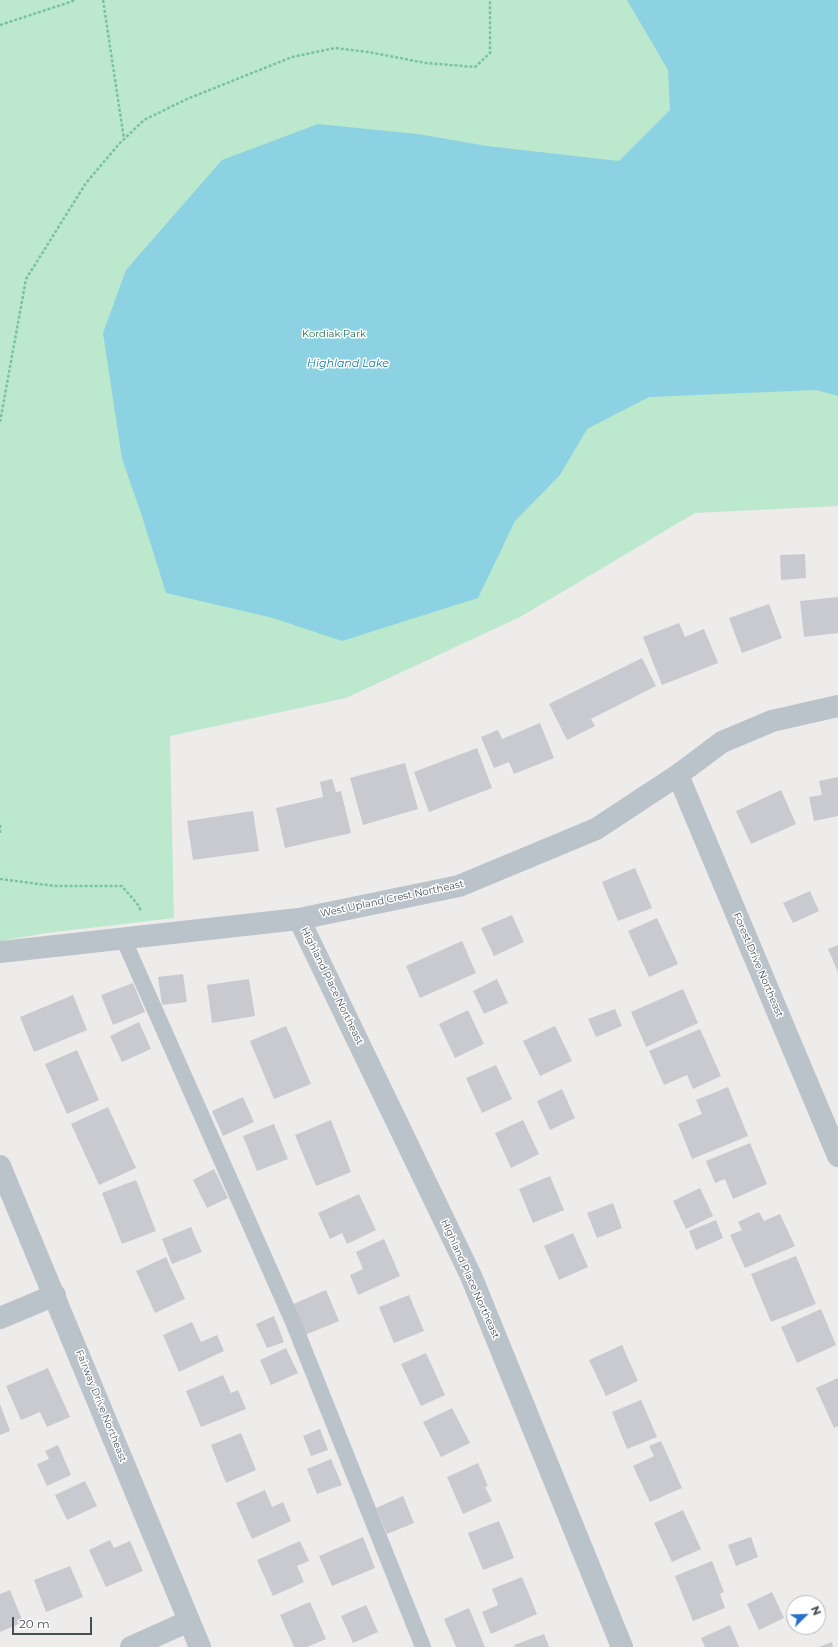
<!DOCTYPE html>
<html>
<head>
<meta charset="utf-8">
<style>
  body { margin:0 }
  #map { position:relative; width:838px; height:1647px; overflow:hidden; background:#eeebeb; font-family:Montserrat,sans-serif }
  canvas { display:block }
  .north { position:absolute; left:786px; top:1595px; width:40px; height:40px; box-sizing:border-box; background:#fff; border:1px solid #b5b9bb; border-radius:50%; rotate:67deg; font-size:11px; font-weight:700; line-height:16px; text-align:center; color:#454f56 }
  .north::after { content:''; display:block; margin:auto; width:14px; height:18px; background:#2871ca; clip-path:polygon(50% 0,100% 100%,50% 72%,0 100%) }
  .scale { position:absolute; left:12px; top:1617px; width:80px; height:18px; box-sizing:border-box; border:2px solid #454f56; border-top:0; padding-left:5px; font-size:12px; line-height:14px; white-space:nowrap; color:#454f56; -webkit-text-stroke:3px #fff; paint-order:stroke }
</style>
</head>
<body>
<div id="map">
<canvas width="838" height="1647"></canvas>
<div class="north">N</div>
<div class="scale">20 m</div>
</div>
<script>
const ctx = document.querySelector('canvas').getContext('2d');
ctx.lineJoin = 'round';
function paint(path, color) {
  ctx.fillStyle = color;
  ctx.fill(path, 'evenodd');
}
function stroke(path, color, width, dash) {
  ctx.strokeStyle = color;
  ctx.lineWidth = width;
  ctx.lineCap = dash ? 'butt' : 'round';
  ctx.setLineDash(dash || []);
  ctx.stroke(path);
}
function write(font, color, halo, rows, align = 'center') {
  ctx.font = font + ' Montserrat,sans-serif';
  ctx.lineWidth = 3;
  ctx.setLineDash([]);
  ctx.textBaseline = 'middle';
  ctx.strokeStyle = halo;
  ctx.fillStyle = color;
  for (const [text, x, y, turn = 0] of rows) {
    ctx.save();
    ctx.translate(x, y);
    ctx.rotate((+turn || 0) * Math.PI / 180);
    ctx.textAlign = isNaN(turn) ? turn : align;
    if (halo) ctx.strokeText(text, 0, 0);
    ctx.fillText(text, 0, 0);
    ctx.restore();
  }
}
const green = new Path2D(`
  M 0,0 L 838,0 L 838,506 L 695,513 L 520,617 L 346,698 L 170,736 L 174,918 L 47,933 L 0,941 Z`);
const water = new Path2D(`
  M 627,0 L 838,0 L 838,396 L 816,390 L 649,397 L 587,429 L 560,475 L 515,521 L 478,598 L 342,641 L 273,618 L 166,593 L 140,510 L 122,459 L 103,333 L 126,270 L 222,160 L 318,124 L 418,134 L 487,146 L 619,161 L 670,110 L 668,70 Z`);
const building = new Path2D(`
  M 805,554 L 806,578 L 781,580 L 780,555 Z
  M 838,597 L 838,633 L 804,637 L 800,601 Z
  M 769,604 L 782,638 L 742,653 L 729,618 Z
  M 679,623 L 685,637 L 704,629 L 718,663 L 662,685 L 643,637 Z
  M 642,658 L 656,686 L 591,719 L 595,726 L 567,740 L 549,704 Z
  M 540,723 L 554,758 L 514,774 L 509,762 L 494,768 L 481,737 L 498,730 L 502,739 Z
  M 477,748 L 492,788 L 429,812 L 414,772 Z
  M 405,763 L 418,809 L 363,825 L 350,778 Z
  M 838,777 L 838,816 L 814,821 L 809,797 L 822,795 L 819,781 Z
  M 332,779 L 336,792 L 341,791 L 351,833 L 285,848 L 276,808 L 323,797 L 320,782 Z
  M 781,790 L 796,824 L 751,844 L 736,811 Z
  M 253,811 L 259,851 L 193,860 L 187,821 Z
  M 635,868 L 652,908 L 618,921 L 602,882 Z
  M 810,891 L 819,911 L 793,923 L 783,903 Z
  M 512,915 L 524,942 L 494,956 L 481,928 Z
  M 657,918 L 678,964 L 649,977 L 628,931 Z
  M 462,941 L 476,973 L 420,998 L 406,966 Z
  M 838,945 L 838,972 L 828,949 Z
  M 183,974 L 187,1002 L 162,1005 L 158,977 Z
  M 249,979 L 255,1016 L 212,1023 L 207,985 Z
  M 497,979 L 508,1003 L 484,1014 L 473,991 Z
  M 133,983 L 145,1012 L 113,1025 L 101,995 Z
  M 683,989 L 698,1023 L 646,1047 L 631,1012 Z
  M 73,995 L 87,1030 L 34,1052 L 20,1017 Z
  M 615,1009 L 622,1026 L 596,1037 L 588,1019 Z
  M 468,1010 L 484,1044 L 455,1058 L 439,1024 Z
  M 139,1022 L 151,1049 L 122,1062 L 110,1036 Z
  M 286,1026 L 311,1084 L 274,1099 L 250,1041 Z
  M 555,1026 L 572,1061 L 540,1076 L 523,1041 Z
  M 700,1029 L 721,1076 L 693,1089 L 687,1075 L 664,1085 L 649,1051 Z
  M 77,1050 L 99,1100 L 67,1114 L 45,1064 Z
  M 496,1065 L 512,1099 L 482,1113 L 466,1078 Z
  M 728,1087 L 748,1136 L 692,1159 L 678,1124 L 702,1114 L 696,1100 Z
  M 562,1089 L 575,1118 L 550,1130 L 537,1101 Z
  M 243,1097 L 254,1122 L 223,1136 L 212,1111 Z
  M 108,1107 L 136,1168 L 99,1185 L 71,1124 Z
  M 331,1120 L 351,1172 L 316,1186 L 295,1135 Z
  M 523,1120 L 539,1154 L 511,1168 L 495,1133 Z
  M 274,1124 L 288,1159 L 257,1171 L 243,1136 Z
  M 750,1143 L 767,1184 L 733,1199 L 725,1179 L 715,1183 L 706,1161 Z
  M 214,1169 L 228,1198 L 207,1208 L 193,1180 Z
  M 550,1176 L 564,1210 L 533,1223 L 519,1189 Z
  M 136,1180 L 156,1231 L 122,1244 L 102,1193 Z
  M 700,1188 L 713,1216 L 686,1229 L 673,1201 Z
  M 359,1194 L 376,1230 L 347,1244 L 342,1233 L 330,1239 L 318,1213 Z
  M 613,1203 L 622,1228 L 597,1238 L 587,1213 Z
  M 759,1212 L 764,1221 L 780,1214 L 795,1246 L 745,1268 L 730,1235 L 742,1230 L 738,1222 Z
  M 716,1220 L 723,1238 L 696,1250 L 689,1231 Z
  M 191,1227 L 202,1252 L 172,1264 L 162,1239 Z
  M 573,1233 L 588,1267 L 559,1280 L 544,1246 Z
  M 384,1239 L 400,1276 L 358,1295 L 350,1275 L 363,1269 L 356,1252 Z
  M 796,1256 L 816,1304 L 771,1322 L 751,1274 Z
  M 166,1257 L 185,1299 L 155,1313 L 136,1271 Z
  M 326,1290 L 339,1321 L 305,1335 L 293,1304 Z
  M 409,1295 L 424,1331 L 394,1343 L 379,1307 Z
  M 821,1309 L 836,1345 L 797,1363 L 781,1327 Z
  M 274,1316 L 284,1342 L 267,1348 L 256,1324 Z
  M 192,1322 L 201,1342 L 217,1335 L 224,1351 L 179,1372 L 163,1335 Z
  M 622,1345 L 638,1381 L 606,1396 L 589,1360 Z
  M 286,1348 L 298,1373 L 271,1385 L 260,1360 Z
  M 426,1353 L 445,1395 L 421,1406 L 401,1364 Z
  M 48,1368 L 70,1417 L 47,1427 L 40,1412 L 21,1420 L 6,1386 Z
  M 223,1375 L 231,1393 L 238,1390 L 246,1409 L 201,1427 L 186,1391 Z
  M 838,1378 L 838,1426 L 834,1428 L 816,1388 Z
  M 641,1400 L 657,1437 L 627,1449 L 612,1412 Z
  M 0,1404 L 10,1431 L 0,1435 Z
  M 452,1408 L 470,1443 L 441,1457 L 423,1422 Z
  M 320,1429 L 328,1450 L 311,1456 L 303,1436 Z
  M 241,1433 L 256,1470 L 226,1483 L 211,1445 Z
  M 661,1441 L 682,1488 L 650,1502 L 633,1466 L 654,1456 L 649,1446 Z
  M 58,1445 L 71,1475 L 47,1486 L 37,1464 L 49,1459 L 45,1451 Z
  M 331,1459 L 342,1485 L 317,1494 L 307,1469 Z
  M 478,1463 L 488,1486 L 485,1487 L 492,1501 L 463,1514 L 447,1477 Z
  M 85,1481 L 97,1506 L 67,1520 L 55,1495 Z
  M 265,1490 L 272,1507 L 283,1502 L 291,1521 L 252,1539 L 236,1503 Z
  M 403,1496 L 414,1523 L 387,1534 L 376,1508 Z
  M 683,1510 L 701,1549 L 672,1562 L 654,1523 Z
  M 499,1521 L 514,1558 L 483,1570 L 468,1533 Z
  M 363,1537 L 375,1568 L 332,1586 L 319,1556 Z
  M 751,1537 L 758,1557 L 736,1566 L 728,1545 Z
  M 110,1540 L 114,1548 L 130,1541 L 143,1571 L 106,1587 L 89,1550 Z
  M 300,1541 L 309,1561 L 297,1566 L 304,1582 L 273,1596 L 257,1560 Z
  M 712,1561 L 724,1592 L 720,1594 L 725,1608 L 693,1621 L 675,1576 Z
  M 70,1566 L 83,1597 L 46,1612 L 34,1580 Z
  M 522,1577 L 537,1614 L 491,1634 L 482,1612 L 498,1605 L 492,1589 Z
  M 10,1590 L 23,1622 L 0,1632 L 0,1594 Z
  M 772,1592 L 784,1618 L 759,1630 L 747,1604 Z
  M 310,1602 L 326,1639 L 307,1647 L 294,1647 L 280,1615 Z
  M 366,1605 L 378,1632 L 353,1643 L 341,1616 Z
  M 469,1608 L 485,1647 L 456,1647 L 444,1619 Z
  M 730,1625 L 739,1647 L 705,1647 L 701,1638 Z
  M 544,1634 L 549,1647 L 515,1647 L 514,1645 Z
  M 832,1642 L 833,1647 L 819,1647 Z`);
const path = new Path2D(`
  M 103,0 L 124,139
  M 0,25 L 76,0
  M 0,422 L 26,279 L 86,183 L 119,144 L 144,120 L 187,99 L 292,57 L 335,48 L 368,52 L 426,63 L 475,67 L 490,53 L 490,0
  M 0,825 L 0,834
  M 0,879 L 55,886 L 122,886 L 139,906 L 141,912`);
const service = new Path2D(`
  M 123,938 L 293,1322 L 423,1647`);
const minor = new Path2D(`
  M 678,775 L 838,1156
  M 299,919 L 471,1276 L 622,1647
  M 0,952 L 299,919 L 459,886 L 596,829 L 678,775 L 722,742 L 772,721 L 838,706
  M 0,1318 L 55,1295
  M 131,1647 L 189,1621`);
const tertiary = new Path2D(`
  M 0,1166 L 200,1647`);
const parkNames = [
  ["Kordiak Park",334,334]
];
const streetNames = [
  ["West Upland Crest Northeast",392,899,-12],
  ["Forest Drive Northeast",758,965,67],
  ["Highland Place Northeast",332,986,64],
  ["Highland Place Northeast",470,1279,66],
  ["Fairway Drive Northeast",101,1406,68]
];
const waterNames = [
  ["Highland Lake",348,364]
];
paint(green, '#bce9cd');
paint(water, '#8cd2e2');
paint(building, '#c8cad0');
stroke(path, '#77c39d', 2.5, [3, 2]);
stroke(service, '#bac3c9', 16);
stroke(minor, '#bac3c9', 22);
stroke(tertiary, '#bac3c9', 22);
write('10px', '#1e7046', '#fff', parkNames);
write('10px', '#454f56', '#fff', streetNames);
write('italic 11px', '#187e97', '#fff', waterNames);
</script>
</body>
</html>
